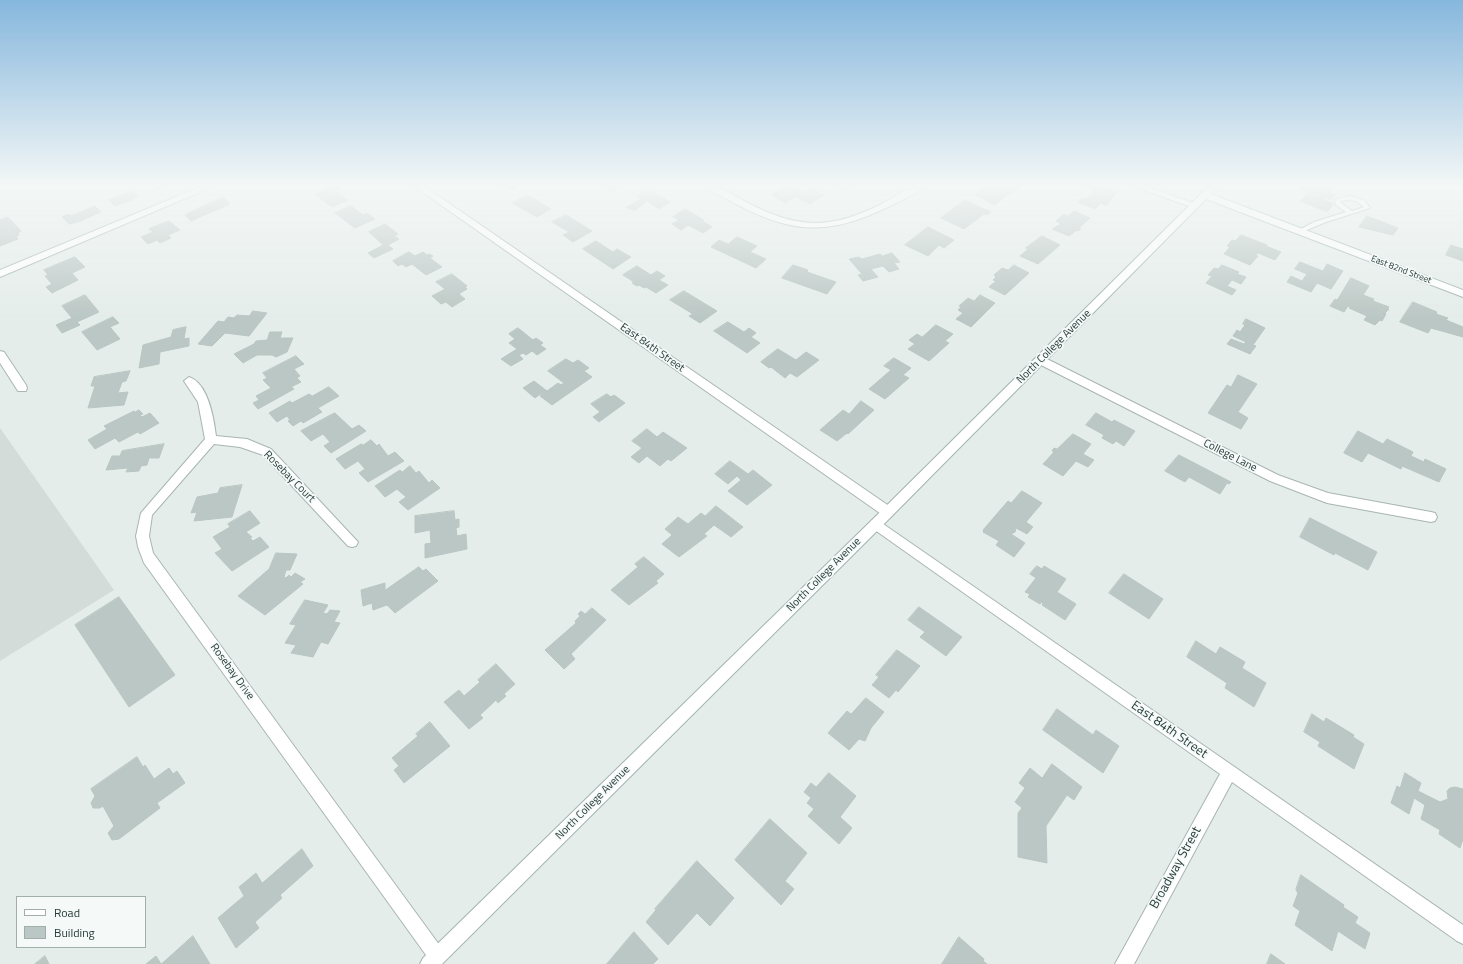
<!DOCTYPE html>
<html>
<head>
<meta charset="utf-8">
<style>
  body { margin:0 }
  #map { position:relative; width:1463px; height:964px; overflow:hidden; background:#e5edea; font-family:"Titillium Web",sans-serif }
  canvas { display:block }
  .legend { position:absolute; left:16px; top:896px; width:130px; height:52px; box-sizing:border-box; background:#f5f9f8; border:1px solid #a2aeac; margin:0; padding:5px 7px; list-style:none; font-size:12px; color:#263d3a }
  .legend li { display:flex; align-items:center; gap:8px; height:20px }
  .legend b { width:20px; border:1px solid #a2aeac }
</style>
</head>
<body>
<div id="map">
<canvas width="1463" height="964"></canvas>
<ul class="legend">
<li><b style="height:5px;background:#fff"></b>Road</li>
<li><b style="height:11px;background:#bbc7c4"></b>Building</li>
</ul>
</div>
<script>
const ctx = document.querySelector('canvas').getContext('2d');
ctx.lineJoin = 'round';
function paint(path, color) {
  ctx.fillStyle = color;
  ctx.fill(path, 'evenodd');
}
function stroke(path, color, width, dash) {
  ctx.strokeStyle = color;
  ctx.lineWidth = width;
  ctx.lineCap = dash ? 'butt' : 'round';
  ctx.setLineDash(dash || []);
  ctx.stroke(path);
}
function write(font, color, halo, rows, align = 'center') {
  ctx.font = font + ' "Titillium Web",sans-serif';
  ctx.lineWidth = 3.5;
  ctx.setLineDash([]);
  ctx.textBaseline = 'middle';
  ctx.strokeStyle = halo;
  ctx.fillStyle = color;
  for (const [text, x, y, turn = 0] of rows) {
    ctx.save();
    ctx.translate(x, y);
    ctx.rotate((+turn || 0) * Math.PI / 180);
    ctx.textAlign = isNaN(turn) ? turn : align;
    if (halo) ctx.strokeText(text, 0, 0);
    ctx.fillText(text, 0, 0);
    ctx.restore();
  }
}
const built = new Path2D(`
  M 0,428 L 114,590 L 0,661 Z`);
const building = new Path2D(`
  M 151,184 L 171,184 L 157,190 Z
  M 493,184 L 521,184 L 522,185 L 511,190 L 504,185 L 498,188 Z
  M 598,184 L 625,184 L 626,185 L 614,191 Z
  M 790,184 L 805,192 L 811,188 L 824,195 L 810,204 L 796,197 L 785,203 L 771,195 Z
  M 834,184 L 855,184 L 846,190 Z
  M 986,184 L 1013,184 L 1020,187 L 1011,194 L 1009,193 L 995,205 L 975,195 Z
  M 1084,184 L 1095,184 L 1117,192 L 1106,206 L 1101,203 L 1095,209 L 1077,202 L 1082,198 L 1085,199 L 1095,190 L 1082,185 Z
  M 1304,184 L 1330,184 L 1335,186 L 1329,192 L 1336,195 L 1330,200 L 1325,198 L 1321,199 L 1334,204 L 1327,212 L 1300,201 L 1307,194 L 1317,198 L 1318,196 L 1299,189 Z
  M 335,185 L 340,189 L 336,191 L 348,200 L 332,207 L 315,194 Z
  M 649,190 L 670,202 L 659,209 L 647,201 L 634,211 L 626,207 L 641,199 L 637,196 Z
  M 132,191 L 138,196 L 132,199 L 133,200 L 115,206 L 109,200 Z
  M 528,195 L 551,209 L 537,217 L 512,203 Z
  M 223,197 L 230,204 L 191,221 L 185,215 Z
  M 965,200 L 991,212 L 987,215 L 984,214 L 964,229 L 941,218 Z
  M 95,206 L 101,212 L 78,222 L 69,224 L 62,217 L 68,214 L 70,216 Z
  M 351,206 L 363,215 L 367,213 L 375,219 L 355,228 L 335,213 Z
  M 685,209 L 704,220 L 702,221 L 712,227 L 703,233 L 688,225 L 681,230 L 672,224 L 679,220 L 673,217 Z
  M 1074,211 L 1090,218 L 1079,228 L 1081,229 L 1078,231 L 1077,230 L 1069,236 L 1052,229 L 1061,224 L 1056,221 L 1064,214 L 1068,216 Z
  M 566,215 L 592,231 L 573,242 L 563,235 L 569,232 L 552,222 Z
  M 1367,216 L 1398,228 L 1393,235 L 1359,227 Z
  M 8,217 L 21,231 L 18,233 L 19,235 L 16,236 L 18,239 L 0,246 L 0,220 Z
  M 169,221 L 180,230 L 168,235 L 171,238 L 160,243 L 157,240 L 148,244 L 141,237 L 153,232 L 149,229 Z
  M 385,224 L 398,234 L 394,236 L 399,239 L 388,245 L 393,249 L 374,258 L 368,253 L 383,245 L 369,232 Z
  M 928,227 L 954,240 L 944,248 L 939,245 L 928,256 L 905,245 Z
  M 1241,235 L 1267,245 L 1266,246 L 1281,252 L 1275,260 L 1258,253 L 1255,255 L 1258,256 L 1250,265 L 1224,254 L 1230,247 L 1227,246 L 1232,240 L 1235,241 Z
  M 1042,236 L 1060,245 L 1038,264 L 1020,256 L 1028,249 L 1026,248 Z
  M 737,237 L 757,246 L 750,252 L 766,259 L 756,268 L 711,247 L 719,240 L 728,244 Z
  M 596,241 L 613,252 L 617,249 L 631,257 L 613,269 L 583,249 Z
  M 1451,245 L 1463,249 L 1463,261 L 1446,255 Z
  M 409,252 L 415,256 L 423,252 L 427,255 L 429,254 L 433,256 L 430,258 L 442,267 L 426,275 L 412,264 L 406,267 L 402,264 L 398,266 L 393,261 Z
  M 892,253 L 900,262 L 894,263 L 899,269 L 889,272 L 883,266 L 871,269 L 878,277 L 863,281 L 858,275 L 862,274 L 849,259 L 859,257 L 862,259 L 880,254 L 882,256 Z
  M 75,257 L 85,267 L 72,273 L 78,280 L 52,293 L 46,287 L 52,284 L 45,276 L 48,275 L 44,270 Z
  M 1300,262 L 1323,271 L 1327,264 L 1343,271 L 1331,289 L 1317,283 L 1311,292 L 1287,282 L 1291,276 L 1302,281 L 1307,274 L 1295,269 Z
  M 793,265 L 808,270 L 807,272 L 836,282 L 827,294 L 782,278 Z
  M 1014,265 L 1029,273 L 1005,295 L 989,287 L 996,281 L 993,280 L 996,277 L 994,275 L 1002,268 L 1008,270 Z
  M 1222,265 L 1239,272 L 1237,274 L 1246,277 L 1241,284 L 1232,280 L 1227,286 L 1236,290 L 1232,295 L 1206,283 L 1212,276 L 1208,275 L 1214,268 L 1218,269 Z
  M 637,266 L 651,275 L 657,271 L 665,276 L 659,280 L 668,285 L 656,293 L 646,287 L 644,288 L 639,285 L 637,286 L 632,283 L 634,282 L 623,275 Z
  M 452,274 L 467,286 L 465,287 L 467,289 L 457,295 L 459,294 L 465,299 L 452,307 L 446,302 L 441,304 L 432,296 L 445,289 L 436,282 Z
  M 1351,278 L 1369,286 L 1363,295 L 1374,299 L 1373,301 L 1389,307 L 1387,308 L 1389,309 L 1385,313 L 1386,314 L 1382,321 L 1380,320 L 1375,325 L 1364,320 L 1367,316 L 1349,308 L 1350,307 L 1348,306 L 1344,312 L 1330,306 L 1335,299 L 1337,300 Z
  M 684,291 L 717,311 L 700,323 L 689,316 L 693,314 L 670,300 Z
  M 85,295 L 99,312 L 77,322 L 80,325 L 62,333 L 56,325 L 72,318 L 62,306 Z
  M 980,295 L 995,303 L 971,327 L 956,319 L 963,313 L 958,310 L 961,307 L 959,306 L 968,298 L 974,301 Z
  M 1413,302 L 1437,312 L 1436,314 L 1448,318 L 1446,320 L 1463,327 L 1463,337 L 1431,328 L 1428,333 L 1400,322 Z
  M 253,311 L 267,313 L 249,336 L 225,333 L 212,346 L 198,344 L 218,321 L 224,322 L 228,317 L 234,318 L 237,315 L 249,316 Z
  M 113,317 L 119,323 L 110,327 L 120,339 L 97,350 L 82,332 Z
  M 1246,319 L 1265,328 L 1253,345 L 1256,346 L 1250,354 L 1227,344 L 1231,339 L 1244,344 L 1246,342 L 1233,336 L 1237,330 L 1240,332 L 1245,325 L 1243,324 Z
  M 728,322 L 744,332 L 749,328 L 756,333 L 751,337 L 760,343 L 747,353 L 714,331 Z
  M 936,325 L 953,334 L 945,341 L 949,343 L 929,361 L 908,349 L 915,344 L 909,340 L 917,334 L 922,337 Z
  M 186,327 L 184,339 L 189,338 L 189,346 L 160,352 L 159,364 L 139,368 L 143,345 L 171,337 L 173,330 Z
  M 518,328 L 533,340 L 536,338 L 543,343 L 540,345 L 546,349 L 537,355 L 532,351 L 526,355 L 523,353 L 519,355 L 523,359 L 511,366 L 501,359 L 517,349 L 509,343 L 515,339 L 509,334 Z
  M 270,332 L 282,332 L 280,338 L 293,338 L 287,352 L 276,357 L 272,355 L 257,355 L 243,363 L 234,354 L 254,344 L 256,341 L 267,340 Z
  M 778,349 L 796,360 L 806,352 L 819,360 L 797,377 L 790,373 L 785,378 L 771,367 L 769,368 L 761,362 Z
  M 296,356 L 304,364 L 294,369 L 300,376 L 297,378 L 301,382 L 291,387 L 294,389 L 258,409 L 253,403 L 259,400 L 256,396 L 271,388 L 263,380 L 267,378 L 263,373 Z
  M 894,358 L 911,368 L 903,375 L 909,378 L 885,399 L 869,389 L 891,370 L 884,366 Z
  M 566,359 L 573,363 L 578,360 L 589,368 L 584,371 L 592,377 L 552,405 L 540,396 L 543,392 L 535,398 L 523,388 L 534,381 L 547,391 L 558,383 L 561,385 L 564,383 L 548,371 Z
  M 130,371 L 126,381 L 122,382 L 118,393 L 128,392 L 124,405 L 88,408 L 95,386 L 91,386 L 94,377 Z
  M 1238,375 L 1257,384 L 1238,412 L 1248,418 L 1241,429 L 1208,413 L 1227,385 L 1231,387 Z
  M 329,387 L 339,396 L 318,408 L 322,412 L 303,423 L 301,421 L 293,426 L 288,421 L 290,420 L 287,416 L 277,422 L 269,413 L 290,401 L 292,403 L 309,394 L 312,396 Z
  M 607,394 L 611,397 L 614,395 L 625,403 L 599,422 L 593,417 L 600,412 L 591,404 Z
  M 861,401 L 874,410 L 848,434 L 847,433 L 837,441 L 820,430 L 843,410 L 849,414 Z
  M 139,410 L 143,414 L 140,415 L 142,417 L 150,413 L 159,423 L 140,434 L 138,432 L 119,442 L 115,438 L 95,449 L 88,440 L 107,429 L 104,426 L 134,411 L 135,412 Z
  M 335,413 L 352,429 L 359,425 L 366,431 L 331,453 L 324,446 L 330,442 L 323,434 L 311,441 L 301,431 Z
  M 1096,413 L 1112,422 L 1114,420 L 1135,431 L 1124,446 L 1116,441 L 1113,444 L 1102,438 L 1104,435 L 1086,425 Z
  M 647,429 L 657,437 L 663,432 L 687,448 L 671,461 L 668,459 L 660,466 L 647,456 L 639,463 L 631,457 L 642,448 L 632,441 Z
  M 1358,431 L 1383,444 L 1387,439 L 1413,452 L 1411,456 L 1424,462 L 1425,459 L 1446,469 L 1439,482 L 1402,466 L 1401,469 L 1368,453 L 1362,462 L 1344,453 Z
  M 1073,434 L 1091,444 L 1083,454 L 1094,460 L 1088,467 L 1076,461 L 1063,476 L 1043,464 L 1054,452 L 1052,451 L 1054,448 L 1057,449 Z
  M 371,440 L 377,446 L 379,444 L 388,456 L 395,452 L 404,461 L 368,482 L 359,473 L 365,469 L 358,461 L 345,469 L 336,459 L 361,444 L 363,445 Z
  M 164,444 L 159,458 L 149,458 L 147,465 L 141,466 L 139,471 L 126,472 L 128,468 L 106,470 L 112,456 L 120,456 L 122,451 Z
  M 1179,455 L 1231,482 L 1229,484 L 1227,483 L 1220,494 L 1189,477 L 1185,482 L 1165,471 Z
  M 730,461 L 748,474 L 753,470 L 772,485 L 747,505 L 728,491 L 741,480 L 737,476 L 728,484 L 715,474 Z
  M 410,466 L 416,473 L 419,471 L 429,483 L 432,480 L 440,488 L 408,510 L 399,502 L 406,497 L 397,489 L 385,497 L 375,486 L 400,470 L 402,472 Z
  M 242,485 L 232,517 L 194,521 L 197,512 L 191,513 L 197,497 L 218,493 L 220,488 Z
  M 1022,491 L 1042,503 L 1026,522 L 1033,527 L 1027,534 L 1016,528 L 1015,532 L 1011,534 L 1025,543 L 1014,557 L 996,545 L 999,541 L 983,532 L 984,531 L 983,530 L 1008,501 L 1011,503 Z
  M 716,506 L 743,527 L 731,537 L 714,525 L 704,534 L 707,536 L 679,557 L 662,544 L 672,535 L 665,529 L 678,517 L 688,524 L 701,513 L 705,516 Z
  M 250,511 L 260,523 L 246,532 L 252,537 L 250,538 L 253,541 L 260,537 L 269,547 L 232,571 L 215,553 L 222,549 L 213,537 L 230,527 L 228,524 Z
  M 454,511 L 455,520 L 459,519 L 459,527 L 456,528 L 457,536 L 466,534 L 467,549 L 425,558 L 425,544 L 431,543 L 430,530 L 415,533 L 415,516 Z
  M 1310,518 L 1377,552 L 1368,570 L 1335,553 L 1334,555 L 1300,537 Z
  M 276,553 L 297,554 L 290,570 L 286,570 L 284,577 L 286,578 L 289,575 L 291,577 L 295,573 L 305,579 L 300,582 L 303,584 L 265,615 L 238,596 L 269,569 Z
  M 644,557 L 664,574 L 656,581 L 658,583 L 629,605 L 611,590 L 638,567 L 635,564 Z
  M 1037,566 L 1042,569 L 1044,566 L 1066,579 L 1057,592 L 1076,604 L 1065,620 L 1042,605 L 1043,603 L 1041,602 L 1040,604 L 1028,597 L 1030,594 L 1025,592 L 1036,578 L 1030,574 Z
  M 419,567 L 423,571 L 426,569 L 438,581 L 395,613 L 387,605 L 373,610 L 372,603 L 363,606 L 361,590 L 385,583 L 385,590 Z
  M 1124,574 L 1163,599 L 1149,619 L 1109,593 Z
  M 119,597 L 175,675 L 129,707 L 75,625 Z
  M 305,600 L 328,605 L 323,613 L 327,614 L 330,610 L 340,611 L 334,622 L 340,623 L 328,644 L 321,642 L 313,657 L 291,653 L 296,645 L 285,643 L 296,625 L 290,624 Z
  M 919,607 L 962,637 L 946,656 L 920,637 L 925,632 L 908,620 Z
  M 592,608 L 606,620 L 571,654 L 575,659 L 564,669 L 545,650 L 576,623 L 575,621 L 580,616 L 578,614 L 581,611 L 585,614 Z
  M 1196,641 L 1216,654 L 1220,647 L 1245,662 L 1242,668 L 1266,683 L 1254,707 L 1225,688 L 1227,683 L 1187,657 Z
  M 897,650 L 920,666 L 898,692 L 896,690 L 889,698 L 872,685 L 879,677 L 876,675 Z
  M 496,664 L 515,684 L 504,694 L 506,696 L 498,703 L 496,700 L 480,715 L 483,718 L 469,729 L 444,702 L 459,690 L 464,696 L 480,682 L 478,680 Z
  M 866,698 L 884,712 L 871,728 L 865,741 L 859,739 L 849,750 L 828,733 L 847,711 L 851,714 Z
  M 1057,709 L 1093,735 L 1096,730 L 1119,746 L 1103,773 L 1043,730 Z
  M 1312,714 L 1324,722 L 1326,718 L 1354,735 L 1353,737 L 1364,744 L 1354,769 L 1318,746 L 1320,742 L 1304,732 Z
  M 430,722 L 450,746 L 404,783 L 394,770 L 399,766 L 392,758 L 418,736 L 416,734 Z
  M 137,757 L 143,767 L 145,765 L 154,779 L 169,768 L 173,774 L 177,771 L 185,783 L 157,803 L 160,808 L 119,839 L 112,840 L 108,833 L 114,826 L 103,806 L 100,808 L 93,808 L 91,803 L 95,796 L 91,789 Z
  M 1052,764 L 1082,787 L 1074,800 L 1067,795 L 1046,826 L 1047,863 L 1018,857 L 1018,813 L 1022,808 L 1015,802 L 1025,788 L 1019,783 L 1030,768 L 1042,778 Z
  M 829,773 L 856,796 L 840,817 L 852,828 L 839,844 L 808,816 L 814,809 L 807,803 L 811,798 L 804,792 L 811,783 L 816,787 Z
  M 1405,773 L 1421,783 L 1418,791 L 1440,802 L 1448,799 L 1447,791 L 1450,788 L 1455,787 L 1463,789 L 1463,815 L 1461,816 L 1463,817 L 1463,839 L 1460,848 L 1439,834 L 1440,830 L 1421,819 L 1425,805 L 1414,798 L 1409,814 L 1391,803 L 1397,786 L 1400,788 Z
  M 770,819 L 807,853 L 785,881 L 794,889 L 781,905 L 735,860 Z
  M 302,849 L 313,866 L 280,895 L 282,898 L 255,922 L 259,928 L 236,948 L 218,918 L 244,896 L 239,887 L 256,873 L 262,883 Z
  M 697,861 L 734,898 L 710,926 L 697,913 L 668,945 L 646,922 L 656,910 L 655,909 Z
  M 1301,875 L 1344,905 L 1343,907 L 1358,917 L 1355,923 L 1370,933 L 1365,949 L 1338,931 L 1332,951 L 1295,925 L 1300,911 L 1293,906 L 1298,893 L 1296,890 Z
  M 634,932 L 658,959 L 653,964 L 607,964 Z
  M 193,936 L 210,964 L 146,964 L 156,956 L 161,964 Z
  M 959,937 L 984,959 L 983,961 L 987,964 L 942,964 Z
  M 1271,954 L 1285,964 L 1267,964 Z
  M 45,956 L 49,964 L 35,964 Z`);
const lane = new Path2D(`
  M 1350,196 L 1364,200 L 1370,208 L 1326,222 L 1302,232 L 1300,233 L 1297,231 L 1314,222 L 1346,212 L 1336,205 L 1335,200 L 1340,198 ZM 1346,200 L 1356,201 L 1364,207 L 1352,211 L 1341,203 L 1341,201 Z`);
const street = new Path2D(`
  M 207,184 L 219,184 L 0,277 L 0,270 Z
  M 411,184 L 421,184 L 892,508 L 894,512 L 892,516 L 888,517 L 884,516 Z
  M 703,184 C 719,184 731,194 744,201 C 767,213 790,223 816,223 C 841,223 867,212 889,200 C 902,193 912,184 927,184 C 918,194 900,201 888,207 C 828,236 792,234 734,203 C 725,197 710,192 703,184 Z
  M 1126,184 L 1139,184 L 1199,205 L 1198,207 L 1192,207 Z
  M 0,351 L 4,352 L 26,385 L 27,388 L 26,391 L 18,391 L 0,363 Z
  M 1041,356 L 1278,475 L 1328,493 L 1431,512 L 1435,513 L 1437,517 L 1435,521 L 1431,522 L 1327,503 L 1270,481 L 1037,363 L 1036,360 L 1037,357 Z
  M 189,377 C 208,383 214,419 216,436 L 247,439 L 271,449 L 358,542 L 356,546 L 352,547 L 348,546 L 263,455 L 240,447 L 214,444 L 152,515 L 149,536 L 153,553 L 443,950 L 446,956 L 443,962 L 439,964 L 431,962 L 144,563 L 138,547 L 136,536 L 141,513 L 205,439 L 198,402 L 184,381 Z
  M 876,519 L 1463,925 L 1463,944 L 1457,941 L 1232,782 L 1134,964 L 1115,964 L 1220,774 L 872,528 L 870,524 L 872,520 Z`);
const secondary = new Path2D(`
  M 1211,184 L 1220,184 L 1211,194 L 1463,290 L 1463,297 L 1206,199 L 880,528 L 442,964 L 420,964 L 423,958 L 872,520 Z`);
const farStreetnames = [
  ["East 82nd Street",1401,270,21]
];
const streetNames = [
  ["North College Avenue",1054,347,-45],
  ["East 84th Street",652,348,35],
  ["College Lane",1230,456,27],
  ["Rosebay Court",289,477,45],
  ["North College Avenue",824,575,-45],
  ["Rosebay Drive",232,672,54],
  ["North College Avenue",593,803,-45]
];
const nearStreetnames = [
  ["East 84th Street",1169,730,35],
  ["Broadway Street",1176,868,-61]
];
paint(built, '#d3dcd9');
paint(building, '#bbc7c4');
stroke(building, '#b8c6c2', 1);
stroke(lane, '#a8b5b2', 2);
stroke(street, '#a8b5b2', 2);
stroke(secondary, '#a2b4b0', 2);
paint(lane, '#fff');
paint(street, '#fff');
paint(secondary, '#fff');
const sky = ctx.createLinearGradient(0, 0, 0, 319);
sky.addColorStop(0, '#86b7dd');
sky.addColorStop(0.58, '#f3f7f6');
sky.addColorStop(1, '#f3f7f600');
ctx.fillStyle = sky;
ctx.fillRect(0, 0, 1463, 319);
write('9px', '#263d3a', '#f5f9f8', farStreetnames);
write('11px', '#263d3a', '#f5f9f8', streetNames);
write('13px', '#263d3a', '#f5f9f8', nearStreetnames);
</script>
</body>
</html>
